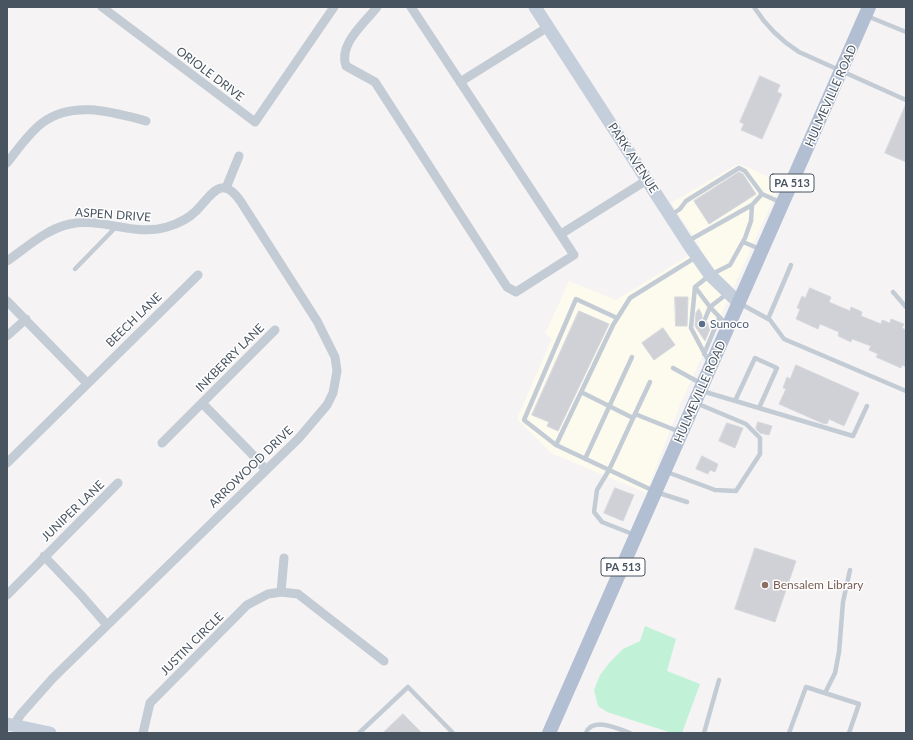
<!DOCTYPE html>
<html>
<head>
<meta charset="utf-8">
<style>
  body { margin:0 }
  #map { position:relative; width:913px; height:740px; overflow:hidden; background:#f5f3f3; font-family:Lato,sans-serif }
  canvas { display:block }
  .frame { position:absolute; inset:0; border:8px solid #495461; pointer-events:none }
</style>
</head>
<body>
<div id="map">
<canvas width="913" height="740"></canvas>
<div class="frame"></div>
</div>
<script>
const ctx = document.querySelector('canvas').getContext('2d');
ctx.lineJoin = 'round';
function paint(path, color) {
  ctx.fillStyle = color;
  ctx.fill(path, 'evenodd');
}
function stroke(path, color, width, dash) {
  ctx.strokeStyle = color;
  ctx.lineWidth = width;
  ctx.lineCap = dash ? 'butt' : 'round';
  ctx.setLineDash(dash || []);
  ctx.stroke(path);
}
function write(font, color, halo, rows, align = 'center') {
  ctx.font = font + ' Lato,sans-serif';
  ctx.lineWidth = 3;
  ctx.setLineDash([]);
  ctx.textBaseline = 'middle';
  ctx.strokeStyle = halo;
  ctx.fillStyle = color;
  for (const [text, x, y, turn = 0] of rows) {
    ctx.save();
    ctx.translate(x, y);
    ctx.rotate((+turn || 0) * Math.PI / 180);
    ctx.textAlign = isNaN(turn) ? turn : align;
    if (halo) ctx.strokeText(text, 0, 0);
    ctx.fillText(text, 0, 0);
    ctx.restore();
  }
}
const commercial = new Path2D(`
  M 736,165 L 745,166 L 781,183 L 680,405 L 646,493 L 551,453 L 517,419 L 552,338 L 545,334 L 569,281 L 616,300 L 701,248 L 671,203 Z`);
const green = new Path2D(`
  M 645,626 L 676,639 L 667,671 L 700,684 L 682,733 L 672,733 L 607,712 L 598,706 L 594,690 L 600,675 L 610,662 L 623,649 L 640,641 Z`);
const building = new Path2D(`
  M 760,76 L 780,85 L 777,92 L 782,94 L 762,139 L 741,130 L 744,124 L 740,122 Z
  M 906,104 L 906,162 L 885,153 Z
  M 739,172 L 743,174 L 756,194 L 709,224 L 694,201 Z
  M 810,288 L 831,297 L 829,302 L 850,311 L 851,307 L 862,312 L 861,316 L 881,324 L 882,320 L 890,323 L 891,319 L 904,324 L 902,328 L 906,330 L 906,367 L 902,365 L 901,368 L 876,357 L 878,354 L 869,350 L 871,346 L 852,339 L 851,342 L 838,336 L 839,332 L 820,324 L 818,329 L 796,319 L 800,309 L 797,308 L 802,296 L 805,298 Z
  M 675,297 L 688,297 L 687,326 L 676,326 Z
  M 699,309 L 702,315 L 702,321 L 707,322 L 710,329 L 705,341 L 695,326 L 696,313 Z
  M 579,311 L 609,324 L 558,431 L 547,426 L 549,422 L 532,415 Z
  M 663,328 L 675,345 L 654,360 L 642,343 Z
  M 796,365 L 859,393 L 844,426 L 829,419 L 827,424 L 822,423 L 779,404 L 786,389 L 783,388 L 787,377 L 790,379 Z
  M 758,422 L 772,426 L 769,435 L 760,433 L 756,429 Z
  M 727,423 L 743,428 L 735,448 L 719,441 Z
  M 702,456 L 718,464 L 715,472 L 710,470 L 708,474 L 696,469 Z
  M 615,488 L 634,495 L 623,521 L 604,513 Z
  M 755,548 L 796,561 L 775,622 L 735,609 Z
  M 403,714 L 422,733 L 383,733 Z`);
const lane = new Path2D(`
  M 754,7 C 766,26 780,40 799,52 L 906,100
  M 867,16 L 906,32
  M 671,215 L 680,209 L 686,201 L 739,168 L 745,171 L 762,194 L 782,203
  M 688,241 L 752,205 L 762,194
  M 743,242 L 760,249
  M 75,269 L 116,227
  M 695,287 L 710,307 L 728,293
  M 893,292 L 906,307
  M 741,304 L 770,320 L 784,339 L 906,391
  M 705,319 L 710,307 L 726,324
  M 768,319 L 791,265
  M 704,354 L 719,318
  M 709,362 L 691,328 L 695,287 L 710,275 L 730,265 L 745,238 L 751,221 L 752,205
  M 673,368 L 702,384
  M 702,391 L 853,436 L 867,406
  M 581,392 L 633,418
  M 735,401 L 755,358 L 777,368 L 759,408
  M 635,414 L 650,382
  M 556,445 L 524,420 L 576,299 L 617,318
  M 585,459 L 632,357
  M 667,472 L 715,490 L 736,491 L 760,454 L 760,438 L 746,424 L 696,403
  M 687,502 L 656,492 L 556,445 L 613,325 L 630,298 L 696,257
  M 635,535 L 602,522 L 594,512 L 597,490 L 609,470 L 635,414 L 680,432
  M 825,693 L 835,673 L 839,652 L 843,602 L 850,570
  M 359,733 L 408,687 L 453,733
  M 586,733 C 592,716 619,729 630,733
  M 704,733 L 719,680
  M 789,733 L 806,687 L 859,704 L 849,733`);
const street = new Path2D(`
  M 102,7 L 255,122 L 334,7
  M 377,7 C 365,23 338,44 346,66 L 375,82 L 496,270 L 507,287 L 516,292 L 574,255 L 411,7
  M 460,82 L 548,27
  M 7,163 C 18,149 28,134 42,123 C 73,100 112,112 146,121
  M 226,188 L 239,156
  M 561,234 L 647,180
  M 7,261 C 26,248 46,229 70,224 C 102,217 134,237 167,227 C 177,224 188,219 196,211 C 212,195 221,173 241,202 L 317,321 L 335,357 L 337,371 L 333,393 L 327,405 L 299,438 L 53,678 L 21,714 L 14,725
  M 7,301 L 87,383
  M 7,336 L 26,319
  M 202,403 L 251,453 L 265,469
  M 162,443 L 275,330
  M 7,463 L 198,275
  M 44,556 L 81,595 L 107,625
  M 281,592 L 284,558
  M 7,595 L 118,483
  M 143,733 L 150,703 L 247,605 L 268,594 L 281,592 L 298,594 L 384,661`);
const secondary = new Path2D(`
  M 535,7 L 689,245 L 710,275 L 739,303
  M 7,724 L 50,733`);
const primary = new Path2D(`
  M 549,733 L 869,7`);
const markers = [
  [702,324,4,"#5c6f8a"],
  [765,585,4,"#8d6e63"]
];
const shields = [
  [792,183,44],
  [623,567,44]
];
const shieldNames = [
  ["PA 513",792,183],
  ["PA 513",623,567]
];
const streetNames = [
  ["ORIOLE DRIVE",210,74,37],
  ["HULMEVILLE ROAD",831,96,-66],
  ["PARK AVENUE",633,158,57],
  ["ASPEN DRIVE",113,215,4],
  ["BEECH LANE",134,320,-44],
  ["INKBERRY LANE",230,358,-45],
  ["HULMEVILLE ROAD",700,392,-66],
  ["ARROWOOD DRIVE",251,467,-44],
  ["JUNIPER LANE",73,511,-44],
  ["JUSTIN CIRCLE",192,644,-45]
];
const serviceNames = [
  ["Sunoco",710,324]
];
const educationNames = [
  ["Bensalem Library",773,585]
];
paint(commercial, '#fdfaee');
paint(green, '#c1f2d8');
paint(building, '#cfd1d7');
stroke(building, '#d6d8de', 1);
stroke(lane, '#c3cbd4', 4.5);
stroke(street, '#c3cbd4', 9);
stroke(secondary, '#c5cedb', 13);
stroke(primary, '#b2bfd2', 14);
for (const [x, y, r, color] of markers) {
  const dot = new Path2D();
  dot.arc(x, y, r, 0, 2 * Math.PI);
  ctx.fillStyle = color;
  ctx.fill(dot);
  stroke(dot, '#fff', 1.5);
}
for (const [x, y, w] of shields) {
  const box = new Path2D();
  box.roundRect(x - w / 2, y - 9, w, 18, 3);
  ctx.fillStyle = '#fff';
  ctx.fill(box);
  stroke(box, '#495461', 1);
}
write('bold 11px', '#495461', null, shieldNames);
write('12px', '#495461', '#fff', streetNames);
write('12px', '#4e5e75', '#fff', serviceNames, 'left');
write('12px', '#785e54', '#fff', educationNames, 'left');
</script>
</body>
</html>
